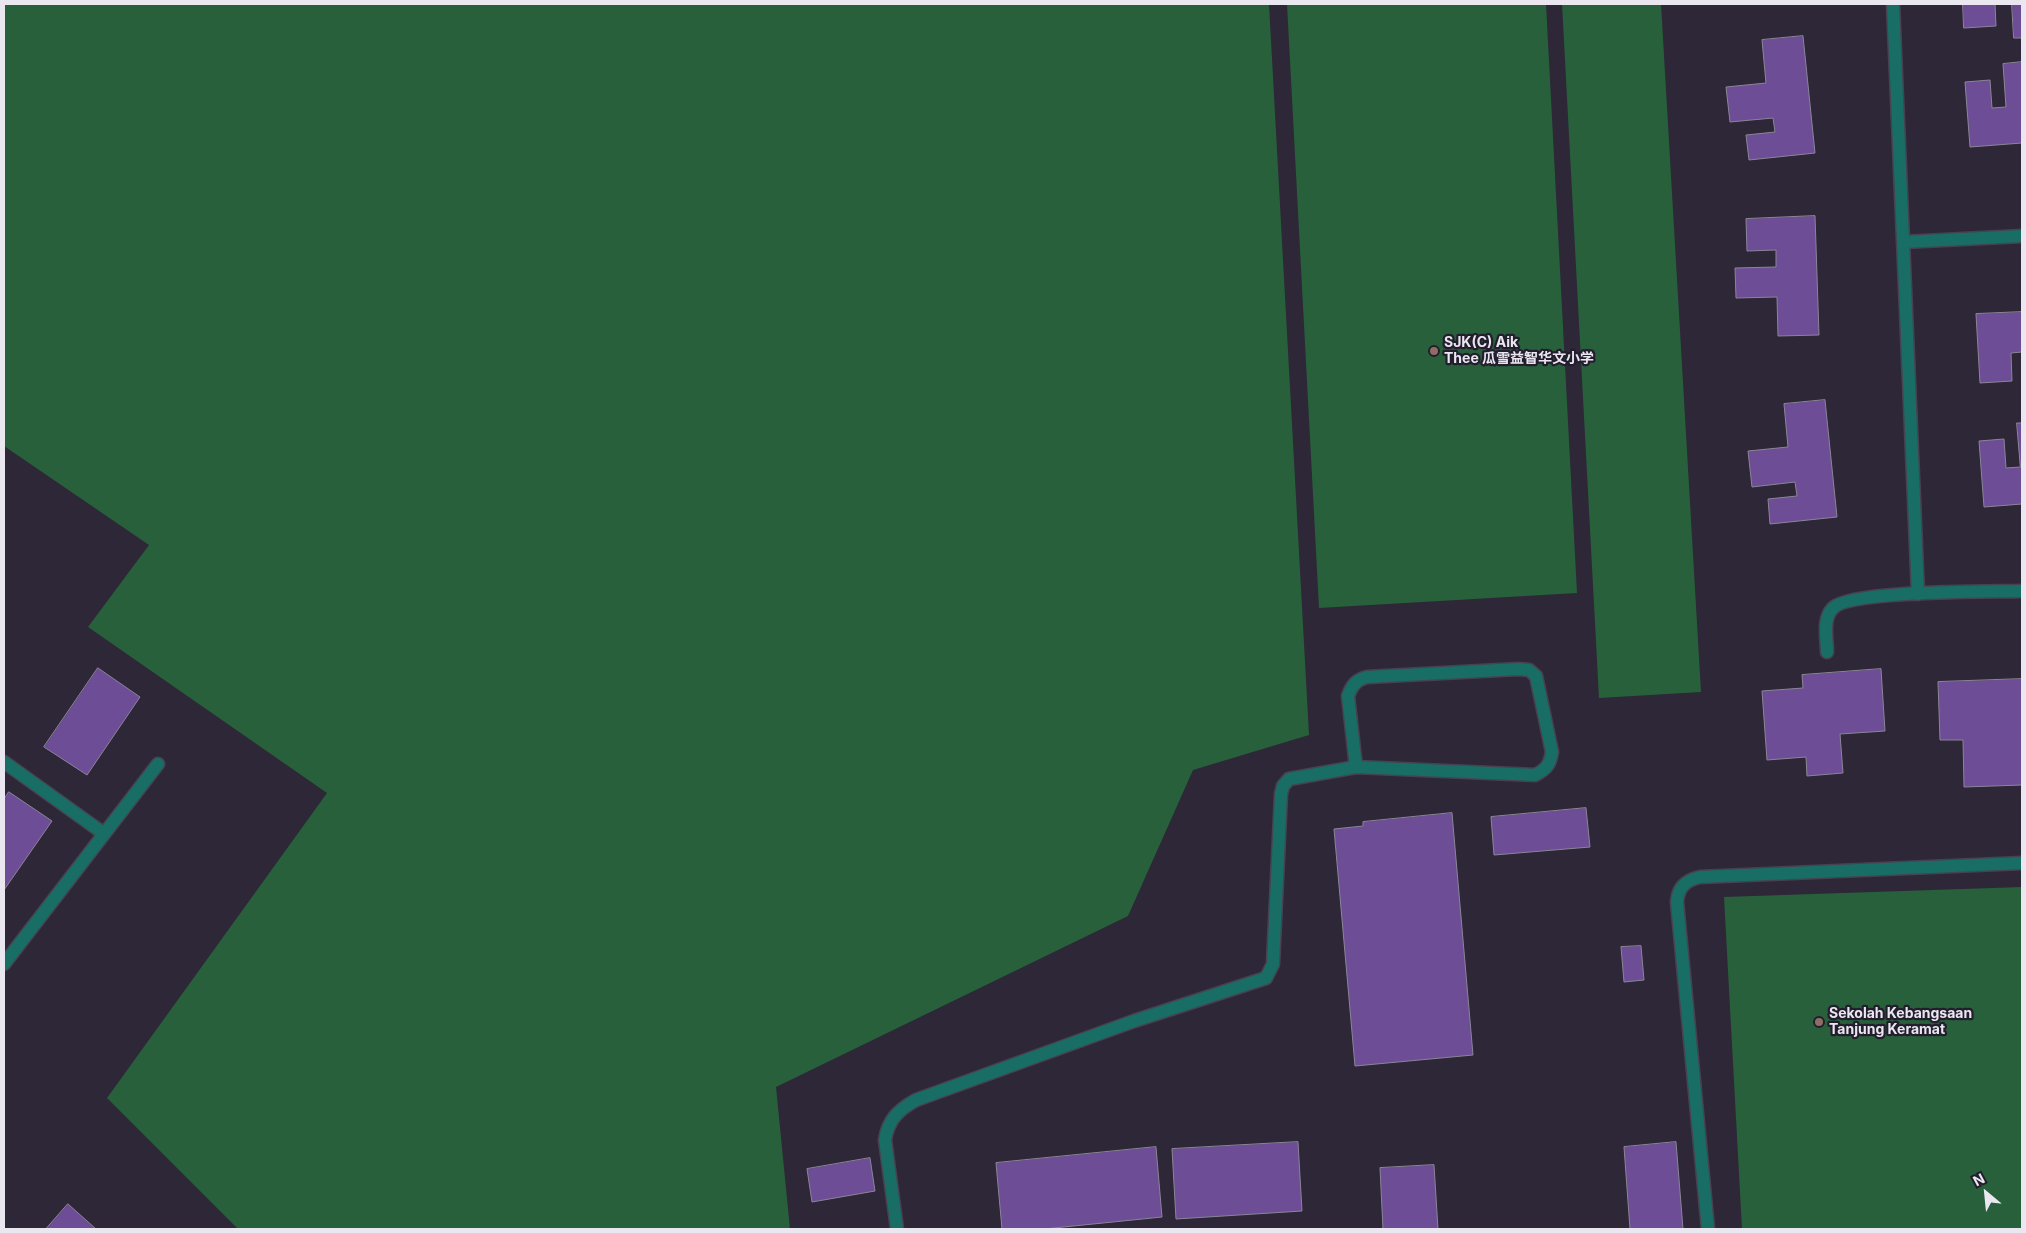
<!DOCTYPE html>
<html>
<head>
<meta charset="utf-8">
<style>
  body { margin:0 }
  #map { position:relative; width:2026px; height:1233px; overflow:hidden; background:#2d2737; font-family:Inter,sans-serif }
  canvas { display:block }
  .frame { position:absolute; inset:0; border:5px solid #eae7f1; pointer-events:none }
  .north { position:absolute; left:1961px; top:1168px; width:50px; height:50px; -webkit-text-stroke:4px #231e2d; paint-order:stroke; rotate:332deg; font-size:14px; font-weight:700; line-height:20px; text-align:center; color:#eae7f1 }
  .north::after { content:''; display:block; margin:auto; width:18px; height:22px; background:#eae7f1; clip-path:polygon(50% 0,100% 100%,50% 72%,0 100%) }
</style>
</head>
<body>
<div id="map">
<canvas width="2026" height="1233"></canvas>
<div class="frame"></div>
<div class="north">N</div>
</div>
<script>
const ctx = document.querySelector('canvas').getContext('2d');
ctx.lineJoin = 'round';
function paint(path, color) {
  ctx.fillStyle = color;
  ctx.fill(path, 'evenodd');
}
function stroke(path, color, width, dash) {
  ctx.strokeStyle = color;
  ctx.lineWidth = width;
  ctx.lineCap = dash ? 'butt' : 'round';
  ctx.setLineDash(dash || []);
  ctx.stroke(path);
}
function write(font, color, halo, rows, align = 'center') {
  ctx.font = font + ' Inter,"Noto Sans SC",sans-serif';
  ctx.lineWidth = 4.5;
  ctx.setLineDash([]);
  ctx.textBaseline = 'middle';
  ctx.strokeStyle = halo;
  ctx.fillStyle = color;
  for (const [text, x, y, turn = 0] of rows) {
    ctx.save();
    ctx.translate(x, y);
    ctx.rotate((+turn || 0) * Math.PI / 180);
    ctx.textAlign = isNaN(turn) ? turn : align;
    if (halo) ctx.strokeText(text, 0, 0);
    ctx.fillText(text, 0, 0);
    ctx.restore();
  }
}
const green = new Path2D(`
  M 4,4 L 1269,4 L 1309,735 L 1193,770 L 1128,916 L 776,1087 L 790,1229 L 238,1229 L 107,1098 L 327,793 L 88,627 L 149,545 L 4,446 Z
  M 1287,4 L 1546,4 L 1577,593 L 1319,608 Z
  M 1562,4 L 1661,4 L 1701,692 L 1599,698 Z
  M 2022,887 L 2022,1229 L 1742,1229 L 1724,897 Z`);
const building = new Path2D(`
  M 1963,4 L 1995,4 L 1996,26 L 1964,28 Z
  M 2012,4 L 2022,4 L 2022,38 L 2014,38 Z
  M 1803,36 L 1815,153 L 1749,160 L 1746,135 L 1775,132 L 1773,118 L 1730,122 L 1726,87 L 1766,83 L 1762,40 Z
  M 2022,62 L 2022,143 L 1970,147 L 1965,82 L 1990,80 L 1992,108 L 2006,107 L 2003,64 Z
  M 1815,216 L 1819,335 L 1778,336 L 1777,297 L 1736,298 L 1735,268 L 1776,267 L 1776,250 L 1747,251 L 1746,219 Z
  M 2022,312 L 2022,352 L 2011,353 L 2012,381 L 1980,383 L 1976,314 Z
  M 1825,400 L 1837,517 L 1770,524 L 1768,499 L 1797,496 L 1795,482 L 1752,487 L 1748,451 L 1788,447 L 1784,404 Z
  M 2017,423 L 2022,423 L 2022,504 L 1984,507 L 1979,441 L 2004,439 L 2006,468 L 2020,467 Z
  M 98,668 L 140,697 L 87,775 L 44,747 Z
  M 1881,669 L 1885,731 L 1840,734 L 1843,773 L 1807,776 L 1806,757 L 1767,760 L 1762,691 L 1803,688 L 1802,675 Z
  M 2022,679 L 2022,785 L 1964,787 L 1963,740 L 1940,740 L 1938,682 Z
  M 9,792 L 52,821 L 4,890 L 4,799 Z
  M 1586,808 L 1590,847 L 1494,855 L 1491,817 Z
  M 1452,813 L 1473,1055 L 1355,1066 L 1334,829 L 1363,826 L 1363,822 Z
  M 1641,946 L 1644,980 L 1624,982 L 1621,947 Z
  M 1298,1142 L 1302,1211 L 1176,1219 L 1172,1149 Z
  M 1676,1142 L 1683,1229 L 1630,1229 L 1624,1147 Z
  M 1156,1147 L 1162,1217 L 1044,1229 L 1002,1229 L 996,1163 Z
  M 870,1158 L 875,1191 L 812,1202 L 807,1169 Z
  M 1434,1165 L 1438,1229 L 1383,1229 L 1380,1168 Z
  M 68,1204 L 96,1229 L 46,1229 Z`);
const lane = new Path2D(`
  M 4,762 L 103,833
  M 4,964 L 158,764
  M 897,1229 L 885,1140 C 888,1120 898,1110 916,1100 L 1134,1021 L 1266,978 L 1273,964 L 1281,794 L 1283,786 L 1289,779 L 1356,767 L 1535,775 C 1547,769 1550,764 1552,752 L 1536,676 L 1529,670 L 1519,669 L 1367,677 C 1356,680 1352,685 1348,696 L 1356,767
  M 1708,1229 L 1677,902 C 1678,887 1686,880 1700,877 L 2022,863`);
const street = new Path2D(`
  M 1893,4 L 1918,594
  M 1904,242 L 2022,236
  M 1827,652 C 1827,638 1822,619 1833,608 C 1850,590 1991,592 2022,591`);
const markers = [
  [1434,351,5,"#8d6e63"],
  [1819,1022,5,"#8d6e63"]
];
const poiNames = [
  ["SJK(C) Aik",1444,343],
  ["Thee 瓜雪益智华文小学",1444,359],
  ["Sekolah Kebangsaan",1829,1014],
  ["Tanjung Keramat",1829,1030]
];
paint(green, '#28603c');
paint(building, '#6c4d96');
stroke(building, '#8c8598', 1);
stroke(lane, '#474251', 15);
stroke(street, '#474251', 15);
stroke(lane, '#186e65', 12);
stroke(street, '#186e65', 12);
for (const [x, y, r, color] of markers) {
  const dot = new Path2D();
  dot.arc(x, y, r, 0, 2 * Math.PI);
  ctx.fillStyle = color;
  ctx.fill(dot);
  stroke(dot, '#231e2d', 2);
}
write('bold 14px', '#eae7f1', '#231e2d', poiNames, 'left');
</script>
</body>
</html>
